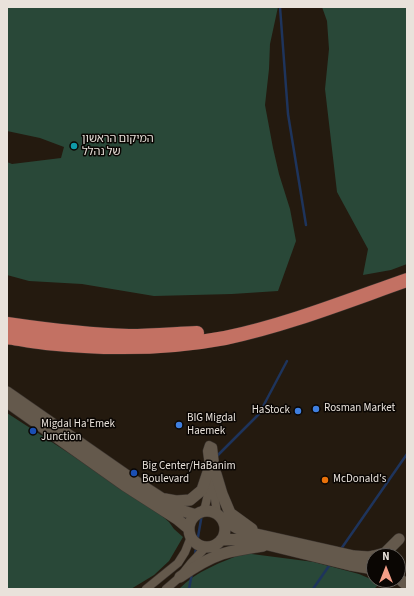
<!DOCTYPE html>
<html>
<head>
<meta charset="utf-8">
<style>
  body { margin:0 }
  #map { position:relative; width:414px; height:596px; overflow:hidden; background:#241a0f; font-family:"Source Sans 3",sans-serif }
  canvas { display:block }
  .frame { position:absolute; inset:0; border:8px solid #e9e2db; pointer-events:none }
  .north { position:absolute; left:366px; top:548px; width:40px; height:40px; box-sizing:border-box; background:#0a0603; border:1px solid #635e59; border-radius:50%; rotate:0deg; font-size:11px; font-weight:700; line-height:16px; text-align:center; color:#e9e2db }
  .north::after { content:''; display:block; margin:auto; width:14px; height:18px; background:#f49e88; clip-path:polygon(50% 0,100% 100%,50% 72%,0 100%) }
</style>
</head>
<body>
<div id="map">
<canvas width="414" height="596"></canvas>
<div class="frame"></div>
<div class="north">N</div>
</div>
<script>
const ctx = document.querySelector('canvas').getContext('2d');
ctx.lineJoin = 'round';
function paint(path, color) {
  ctx.fillStyle = color;
  ctx.fill(path, 'evenodd');
}
function stroke(path, color, width, dash) {
  ctx.strokeStyle = color;
  ctx.lineWidth = width;
  ctx.lineCap = dash ? 'butt' : 'round';
  ctx.setLineDash(dash || []);
  ctx.stroke(path);
}
function write(font, color, halo, rows, align = 'center') {
  ctx.font = font + ' "Source Sans 3","Noto Sans Hebrew",sans-serif';
  ctx.lineWidth = 3;
  ctx.setLineDash([]);
  ctx.textBaseline = 'middle';
  ctx.strokeStyle = halo;
  ctx.fillStyle = color;
  for (const [text, x, y, turn = 0] of rows) {
    ctx.save();
    ctx.translate(x, y);
    ctx.rotate((+turn || 0) * Math.PI / 180);
    ctx.textAlign = isNaN(turn) ? turn : align;
    if (halo) ctx.strokeText(text, 0, 0);
    ctx.fillText(text, 0, 0);
    ctx.restore();
  }
}
const green = new Path2D(`
  M 7,7 L 278,7 L 270,44 L 269,69 L 265,105 L 273,148 L 279,174 L 290,209 L 296,241 L 278,291 L 232,294 L 154,296 L 82,284 L 29,281 L 7,275 L 7,162 L 12,164 L 61,158 L 64,147 L 40,138 L 7,131 Z
  M 322,7 L 407,7 L 407,264 L 391,270 L 363,275 L 368,249 L 337,192 L 325,89 L 329,49 L 327,21 Z
  M 7,413 L 152,507 L 169,522 L 174,529 L 183,537 L 169,561 L 154,575 L 131,589 L 7,589 Z
  M 244,553 L 314,562 L 359,574 L 380,583 L 374,589 L 179,589 C 196,571 222,562 244,553 Z`);
const stream = new Path2D(`
  M 280,7 L 288,114 L 306,225
  M 217,456 L 259,414 L 287,361
  M 341,549 L 407,454
  M 195,554 L 202,514
  M 189,589 L 192,573
  M 313,589 L 331,563`);
const street = new Path2D(`
  M 201,512 L 205,507 L 211,481 L 207,451 L 209,445 L 213,447 L 216,474 L 215,499 L 217,514
  M 146,589 L 178,563 L 185,552 L 191,537
  M 166,589 L 180,577 L 191,563 L 206,547`);
const secondary = new Path2D(`
  M 7,392 L 129,477 L 180,510 L 196,515
  M 7,402 L 124,485 L 177,519 L 189,529
  M 216,474 L 222,494 L 230,513 L 252,529
  M 165,499 L 176,501 L 190,500 L 202,490 L 209,469
  M189 529a18 18 0 1 1 36 0a18 18 0 1 1-36 0Z
  M 222,518 L 235,527 L 243,531 L 354,556 L 369,557 L 374,556
  M 221,540 L 242,539 L 252,541 L 350,565 L 374,569
  M 374,556 L 385,553 L 399,539
  M 180,577 C 193,568 207,559 222,554 C 235,550 249,548 263,546
  M 398,577 L 403,582 L 407,585`);
const highway = new Path2D(`
  M 7,324 C 48,330 88,335 129,336 C 152,336 174,334 197,333
  M 7,337 C 20,339 33,342 46,343 C 104,349 167,349 225,338 C 287,325 347,301 407,280`);
const markers = [
  [74,146,4,"#0f9aa8"],
  [316,409,4,"#3f7fe0"],
  [298,411,4,"#3f7fe0"],
  [179,425,4,"#3f7fe0"],
  [33,431,4,"#1a4fb4"],
  [134,473,4,"#1a4fb4"],
  [325,480,4,"#e8710a"]
];
const poiNames = [
  ["המיקום הראשון",82,140],
  ["של נהלל",82,153],
  ["Rosman Market",324,409],
  ["HaStock",290,411,"right"],
  ["BIG Migdal",187,419],
  ["Haemek",187,432],
  ["Migdal Ha'Emek",41,425],
  ["Junction",41,438],
  ["Big Center/HaBanim",142,467],
  ["Boulevard",142,480],
  ["McDonald's",333,480]
];
paint(green, '#294838');
stroke(stream, '#1e345c', 2.5);
stroke(street, '#3d3631', 9);
stroke(secondary, '#3d3631', 12);
stroke(highway, '#3d3631', 15);
stroke(street, '#64594c', 8);
stroke(secondary, '#64594c', 11);
stroke(highway, '#c37163', 14);
for (const [x, y, r, color] of markers) {
  const dot = new Path2D();
  dot.arc(x, y, r, 0, 2 * Math.PI);
  ctx.fillStyle = color;
  ctx.fill(dot);
  stroke(dot, '#0a0603', 1.5);
}
write('11px', '#e9e2db', '#0a0603', poiNames, 'left');
</script>
</body>
</html>
